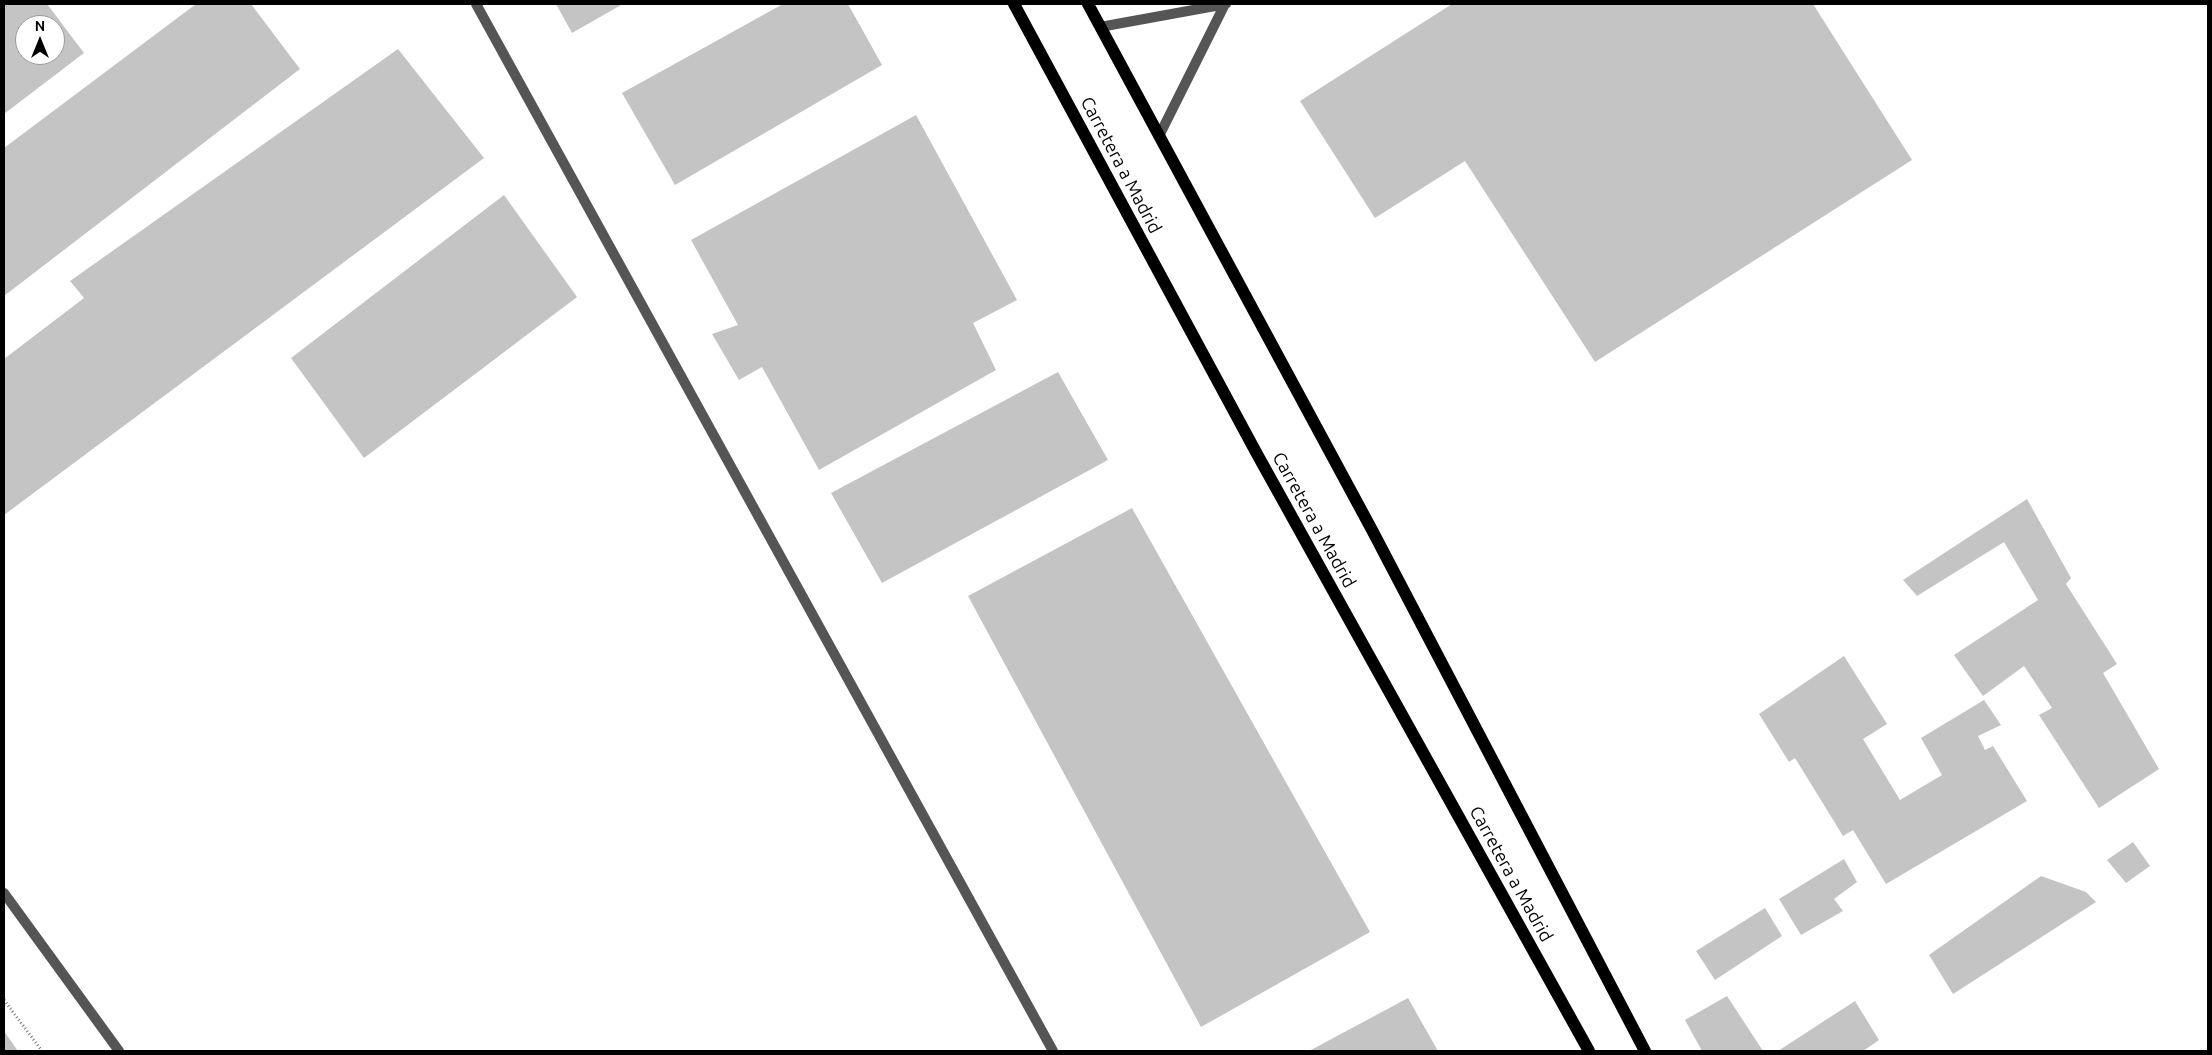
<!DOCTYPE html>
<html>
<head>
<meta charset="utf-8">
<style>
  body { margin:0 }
  #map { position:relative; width:2212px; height:1055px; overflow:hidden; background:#fff; font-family:Ubuntu,sans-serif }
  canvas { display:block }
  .frame { position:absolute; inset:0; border:5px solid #000; pointer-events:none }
  .north { position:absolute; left:15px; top:15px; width:50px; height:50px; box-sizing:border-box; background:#fff; border:1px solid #999; border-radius:50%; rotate:0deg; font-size:14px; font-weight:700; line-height:20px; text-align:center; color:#000 }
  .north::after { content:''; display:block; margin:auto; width:18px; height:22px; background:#000; clip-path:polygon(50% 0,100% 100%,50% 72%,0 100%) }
</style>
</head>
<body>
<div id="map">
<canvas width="2212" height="1055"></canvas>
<div class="frame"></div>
<div class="north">N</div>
</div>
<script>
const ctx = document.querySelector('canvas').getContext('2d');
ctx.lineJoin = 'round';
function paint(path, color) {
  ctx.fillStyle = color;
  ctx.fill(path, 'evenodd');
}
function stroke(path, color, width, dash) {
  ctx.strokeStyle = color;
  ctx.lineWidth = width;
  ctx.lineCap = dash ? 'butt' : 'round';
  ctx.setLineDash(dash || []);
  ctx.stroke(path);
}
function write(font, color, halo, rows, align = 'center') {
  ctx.font = font + ' Ubuntu,sans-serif';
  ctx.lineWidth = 5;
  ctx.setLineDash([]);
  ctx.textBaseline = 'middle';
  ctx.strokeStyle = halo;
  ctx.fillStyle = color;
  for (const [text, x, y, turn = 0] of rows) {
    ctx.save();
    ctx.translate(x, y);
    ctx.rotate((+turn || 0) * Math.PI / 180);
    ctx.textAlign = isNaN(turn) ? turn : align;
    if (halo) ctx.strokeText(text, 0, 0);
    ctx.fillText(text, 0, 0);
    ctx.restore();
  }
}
const building = new Path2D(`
  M 4,4 L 47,4 L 84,53 L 4,114 ZM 25,25 L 55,25 L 55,55 L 25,55 Z
  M 196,4 L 251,4 L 300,69 L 4,296 L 4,148 Z
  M 556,4 L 623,4 L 572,33 Z
  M 783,4 L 848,4 L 882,65 L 675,185 L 622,93 Z
  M 1452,4 L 1813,4 L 1912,160 L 1595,362 L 1465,161 L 1375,218 L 1300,101 Z
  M 398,49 L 484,158 L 4,515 L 4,359 L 84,298 L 70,281 Z
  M 916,115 L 1017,300 L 973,323 L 996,370 L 819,470 L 762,367 L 739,380 L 712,334 L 738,325 L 691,240 Z
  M 504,195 L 577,297 L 364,458 L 291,358 Z
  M 1058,372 L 1108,460 L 882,583 L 831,493 Z
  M 2027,499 L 2071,578 L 2066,584 L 2117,664 L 2103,673 L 2159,769 L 2099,808 L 2039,715 L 2052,708 L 2024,666 L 1983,696 L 1954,655 L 2038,600 L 2004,542 L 1917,596 L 1903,580 Z
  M 1132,508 L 1370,932 L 1201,1027 L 968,596 Z
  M 1844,656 L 1887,724 L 1863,739 L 1900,800 L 1942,775 L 1921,738 L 1984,700 L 2001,725 L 1978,736 L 1985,750 L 1993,746 L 2027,801 L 1886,884 L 1853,830 L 1843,836 L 1795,758 L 1789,762 L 1759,714 Z
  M 2133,842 L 2150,866 L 2126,883 L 2107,860 Z
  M 1844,859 L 1857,882 L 1834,899 L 1843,911 L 1801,935 L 1779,899 Z
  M 2041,876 L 2086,892 L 2096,902 L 1953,994 L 1929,955 Z
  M 1765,908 L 1782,936 L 1715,980 L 1696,951 Z
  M 1727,996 L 1763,1051 L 1702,1051 L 1685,1020 Z
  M 1408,998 L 1438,1051 L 1309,1051 Z
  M 1855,1001 L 1879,1040 L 1863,1051 L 1778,1051 Z
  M 4,1031 L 18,1051 L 4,1051 Z`);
const path = new Path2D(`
  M 4,1000 L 42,1051`);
const street = new Path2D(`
  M 476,4 L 1053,1051
  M 1100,27 L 1226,4
  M 1159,136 L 1225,4
  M 4,893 L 119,1051`);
const primary = new Path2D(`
  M 1014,4 L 1257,454 L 1589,1051
  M 1088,4 L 1372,530 L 1645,1051`);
const streetNames = [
  ["Carretera a Madrid",1121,165,62],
  ["Carretera a Madrid",1314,520,61],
  ["Carretera a Madrid",1511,874,61]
];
paint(building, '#c4c4c4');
stroke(path, '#777', 3, [1, 2.5]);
stroke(street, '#555', 10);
stroke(primary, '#000', 12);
write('18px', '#000', '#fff', streetNames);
</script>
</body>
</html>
